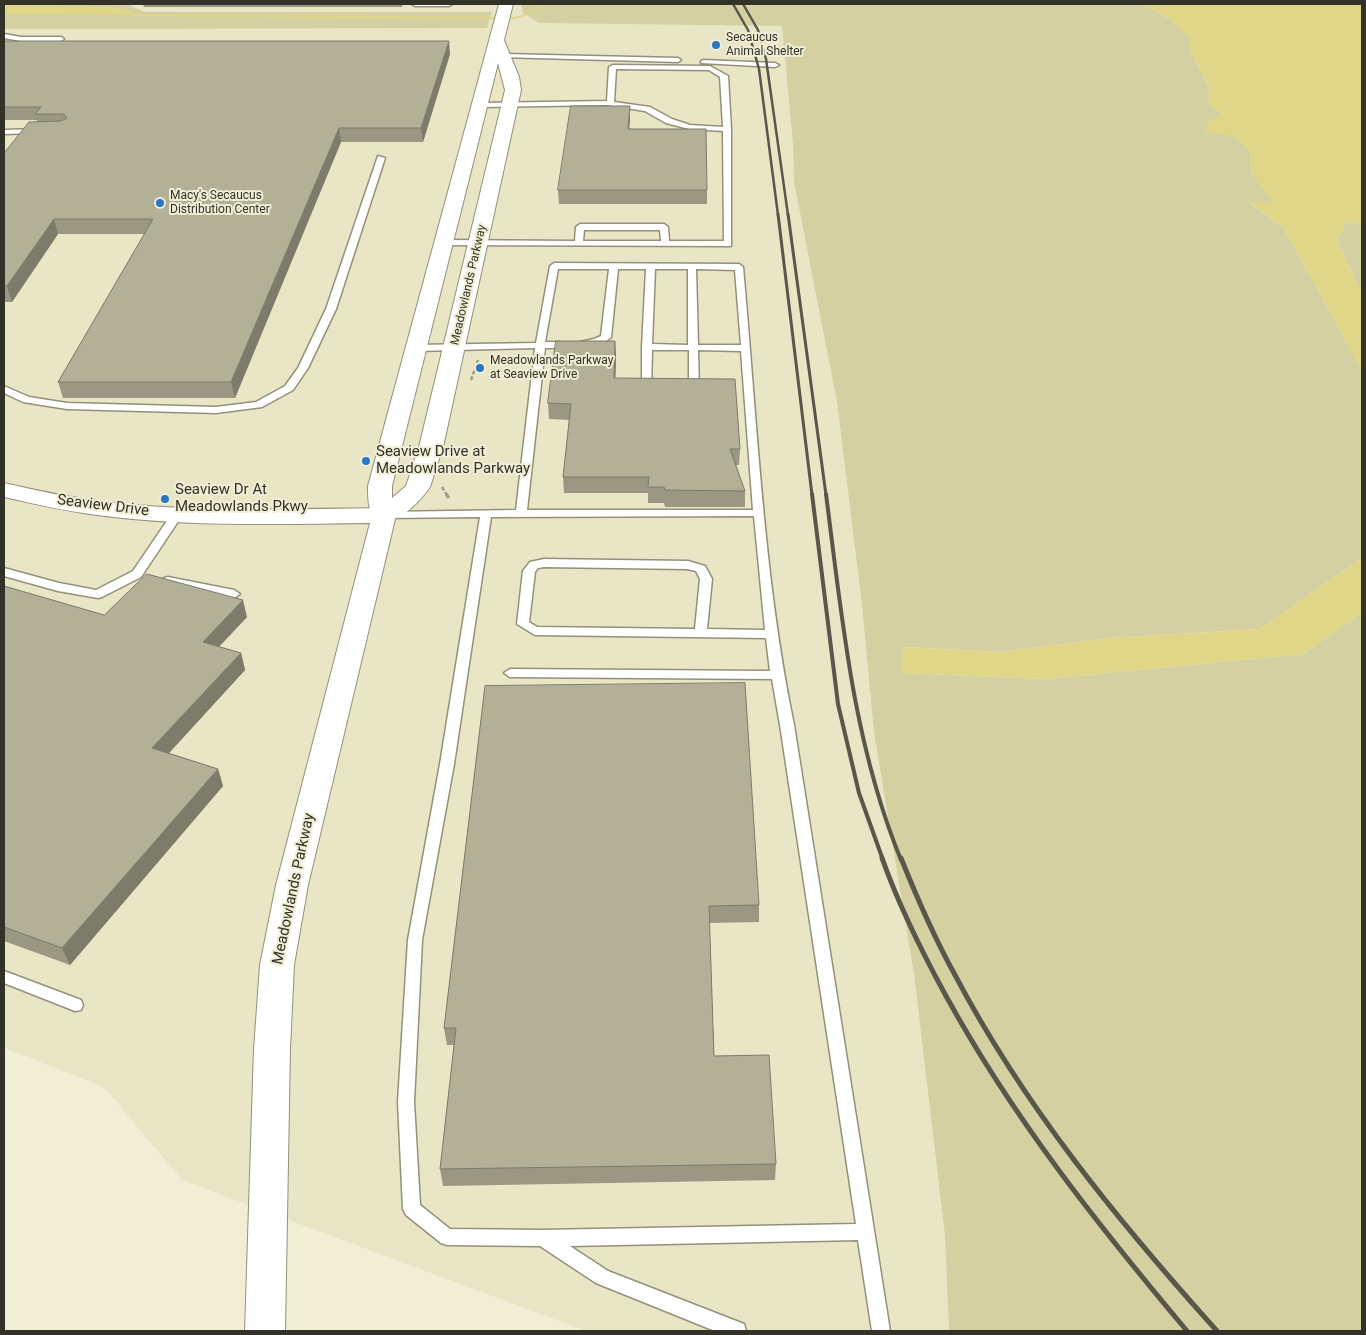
<!DOCTYPE html>
<html>
<head>
<meta charset="utf-8">
<style>
  body { margin:0 }
  #map { position:relative; width:1366px; height:1335px; overflow:hidden; background:#f0eed5; font-family:Roboto,sans-serif }
  canvas { display:block }
  .frame { position:absolute; inset:0; border:5px solid #333228; pointer-events:none }
</style>
</head>
<body>
<div id="map">
<canvas width="1366" height="1335"></canvas>
<div class="frame"></div>
</div>
<script>
const ctx = document.querySelector('canvas').getContext('2d');
ctx.lineJoin = 'round';
function paint(path, color) {
  ctx.fillStyle = color;
  ctx.fill(path, 'evenodd');
}
function stroke(path, color, width, dash) {
  ctx.strokeStyle = color;
  ctx.lineWidth = width;
  ctx.lineCap = dash ? 'butt' : 'round';
  ctx.setLineDash(dash || []);
  ctx.stroke(path);
}
function write(font, color, halo, rows, align = 'center') {
  ctx.font = font + ' Roboto,sans-serif';
  ctx.lineWidth = 4;
  ctx.setLineDash([]);
  ctx.textBaseline = 'middle';
  ctx.strokeStyle = halo;
  ctx.fillStyle = color;
  for (const [text, x, y, turn = 0] of rows) {
    ctx.save();
    ctx.translate(x, y);
    ctx.rotate((+turn || 0) * Math.PI / 180);
    ctx.textAlign = isNaN(turn) ? turn : align;
    if (halo) ctx.strokeText(text, 0, 0);
    ctx.fillText(text, 0, 0);
    ctx.restore();
  }
}
const built = new Path2D(`
  M 4,4 L 521,4 L 523,13 L 566,23 L 782,26 L 793,144 L 794,182 L 837,402 L 862,605 L 874,733 L 914,974 L 945,1236 L 949,1331 L 586,1331 L 182,1180 L 104,1087 L 4,1048 Z`);
const green = new Path2D(`
  M 4,4 L 127,4 L 145,12 L 492,12 L 487,28 L 4,29 Z
  M 521,4 L 1143,4 L 1170,19 L 1191,38 L 1191,52 L 1210,89 L 1208,103 L 1223,115 L 1234,136 L 1250,151 L 1251,172 L 1275,203 L 1250,203 L 1284,228 L 1362,370 L 1362,558 L 1260,629 L 1110,638 L 1002,652 L 904,647 L 902,673 L 1044,679 L 1303,654 L 1362,613 L 1362,1331 L 949,1331 L 945,1236 L 914,974 L 874,733 L 862,605 L 837,402 L 794,182 L 793,144 L 782,26 L 539,23 L 523,13 Z
  M 1347,221 L 1362,224 L 1362,293 L 1337,241 Z`);
const water = new Path2D(`
  M 4,4 L 113,7 L 132,12 L 135,15 L 4,14 Z
  M 1143,4 L 1362,4 L 1362,224 L 1347,221 L 1337,241 L 1362,293 L 1362,370 L 1284,228 L 1249,202 L 1274,203 L 1251,172 L 1250,151 L 1234,136 L 1205,132 L 1209,121 L 1223,115 L 1208,103 L 1210,89 L 1191,52 L 1190,38 L 1170,19 Z
  M 1362,558 L 1362,613 L 1303,654 L 1044,679 L 902,673 L 903,647 L 1002,652 L 1110,638 L 1260,629 Z`);
const stream = new Path2D(`
  M 540,6 L 543,7 L 527,15 L 515,19 L 135,16 L 133,15 L 135,14 L 515,17 L 525,14 Z`);
const pathFar1 = new Path2D(`
  M 471,380 L 478,360
  M 442,487 L 447,495`);
const path = new Path2D(`
  M 446,494 L 449,498`);
const service = new Path2D(`
  M 412,4 L 452,4 L 449,6 L 415,6 Z
  M 4,34 L 21,37 L 61,37 L 64,39 L 61,41 L 21,41 L 4,38 Z
  M 503,54 L 678,58 L 681,60 L 678,62 L 501,57 L 501,55 Z
  M 703,60 L 775,63 L 779,65 L 775,67 L 701,63 L 701,61 Z
  M 613,65 L 710,66 L 728,76 L 731,129 L 731,246 L 441,245 L 440,243 L 444,240 L 575,241 L 576,227 L 580,224 L 664,224 L 668,227 L 669,241 L 724,241 L 723,131 L 689,129 L 666,123 L 645,111 L 607,105 L 481,107 L 477,105 L 481,103 L 607,101 L 609,67 ZM 616,69 L 709,70 L 720,77 L 723,127 L 690,125 L 672,119 L 650,107 L 614,102 ZM 584,230 L 660,230 L 661,241 L 583,241 Z
  M 39,129 L 40,131 L 36,133 L 4,134 L 4,130 Z
  M 378,156 L 385,158 L 336,309 L 308,368 L 293,390 L 262,407 L 216,413 L 67,409 L 23,402 L 4,393 L 4,386 L 29,397 L 67,403 L 216,407 L 256,402 L 285,386 L 298,368 L 326,309 Z
  M 554,263 L 739,264 L 743,267 C 757,420 763,575 794,725 L 890,1331 L 872,1331 L 858,1240 L 570,1246 L 608,1271 L 744,1324 L 746,1331 L 715,1331 L 596,1283 L 540,1246 L 447,1245 L 441,1243 L 406,1215 L 403,1209 L 398,1102 L 408,940 L 440,764 L 480,517 L 386,518 L 380,515 L 386,512 L 516,510 L 535,348 L 417,351 L 412,348 L 417,345 L 536,343 L 550,266 ZM 558,269 L 609,269 L 601,336 L 594,339 L 580,342 L 580,346 C 590,348 603,345 611,337 L 618,269 L 646,269 L 642,347 L 642,392 L 646,393 L 651,390 L 652,350 L 689,350 L 689,390 L 694,393 L 699,390 L 698,350 L 741,351 L 753,510 L 527,510 L 545,348 L 559,348 L 564,345 L 559,342 L 545,342 ZM 655,269 L 688,269 L 688,345 L 652,344 ZM 696,269 L 735,270 L 741,345 L 698,345 ZM 754,516 L 765,630 L 707,629 L 712,579 L 705,566 L 688,561 L 544,559 L 530,562 L 523,571 L 517,624 L 535,635 L 766,638 L 770,671 L 510,669 L 504,673 L 510,677 L 772,679 L 780,725 L 856,1224 L 543,1230 L 450,1229 L 420,1205 L 414,1102 L 422,940 L 454,764 L 491,517 ZM 544,567 L 687,569 L 696,571 L 700,579 L 695,629 L 537,627 L 529,622 L 535,572 L 538,568 Z
  M 177,511 L 183,514 L 141,577 L 102,597 L 98,598 L 58,591 L 4,576 L 4,568 L 59,583 L 96,590 L 133,571 L 173,512 Z
  M 168,577 L 234,590 L 240,594 L 234,598 L 164,584 L 162,581 L 164,578 Z
  M 4,971 L 81,1000 L 83,1005 L 81,1010 L 75,1011 L 4,983 Z`);
const tertiary = new Path2D(`
  M 499,4 L 513,4 L 504,40 L 519,77 L 521,90 L 443,447 L 430,487 C 418,504 397,526 375,520 C 368,510 368,498 368,486 ZM 498,63 L 505,90 L 419,447 L 406,486 L 392,498 L 392,486 Z`);
const secondary = new Path2D(`
  M 4,483 C 35,490 66,497 98,501 C 193,513 289,509 384,508 L 393,510 L 396,515 L 308,885 L 294,965 L 290,1049 L 285,1331 L 245,1331 L 254,1049 L 260,965 L 276,885 L 370,523 C 279,524 187,527 97,515 C 65,511 35,504 4,497 Z`);
const railFar3 = new Path2D(`
  M 733,4 L 748,30 L 759,69 L 778,215
  M 743,4 L 758,30 L 766,59 L 788,215`);
const railFar2 = new Path2D(`
  M 778,214 L 812,495
  M 788,214 L 826,495`);
const railFar1 = new Path2D(`
  M 812,494 L 838,704 L 859,793 L 883,860
  M 826,494 C 842,618 853,743 901,860`);
const rail = new Path2D(`
  M 882,858 C 899,906 922,952 946,996 C 1013,1118 1098,1225 1187,1331
  M 901,858 C 917,898 934,937 955,975 C 1024,1106 1118,1221 1217,1331`);
const wall = new Path2D(`
  M 143,4 L 403,4 L 402,7 L 144,7 Z
  M 4,41 L 450,54 L 423,142 L 341,142 L 235,398 L 63,398 L 58,382 L 145,234 L 58,234 L 12,302 L 4,302 L 4,153 L 37,122 L 37,120 L 4,120 Z
  M 630,119 L 629,129 L 707,190 L 707,204 L 559,204 L 558,190 Z
  M 615,341 L 616,357 L 615,378 L 740,449 L 739,465 L 736,465 L 745,491 L 745,507 L 665,507 L 664,503 L 648,503 L 648,493 L 564,493 L 563,477 L 569,420 L 549,419 L 548,403 Z
  M 4,586 L 104,615 L 247,617 L 219,647 L 241,653 L 245,670 L 169,753 L 218,769 L 223,786 L 70,965 L 4,941 Z
  M 485,686 L 759,905 L 759,922 L 709,923 L 714,1056 L 776,1164 L 775,1180 L 443,1186 L 440,1169 L 454,1045 L 447,1045 L 444,1028 Z`);
const shadedWall = new Path2D(`
  M 449,41 L 450,54 L 423,142 L 421,128 Z
  M 630,106 L 630,119 L 628,143 L 628,129 Z
  M 339,128 L 341,142 L 235,398 L 231,382 Z
  M 54,219 L 58,234 L 12,302 L 7,286 Z
  M 615,341 L 616,357 L 615,394 L 614,378 Z
  M 243,600 L 247,617 L 207,659 L 203,642 Z
  M 241,653 L 245,670 L 158,765 L 152,748 Z
  M 218,769 L 223,786 L 70,965 L 62,948 Z`);
const building = new Path2D(`
  M 4,41 L 449,41 L 421,128 L 339,128 L 231,382 L 58,382 L 153,219 L 54,219 L 7,286 L 4,286 L 4,153 L 29,122 L 61,121 L 67,118 L 64,114 L 35,114 L 41,107 L 4,107 Z
  M 571,106 L 630,106 L 628,129 L 706,129 L 707,190 L 558,190 Z
  M 556,341 L 615,341 L 614,378 L 735,379 L 740,449 L 730,449 L 745,491 L 665,490 L 664,487 L 648,487 L 649,477 L 563,477 L 571,404 L 548,403 Z
  M 147,574 L 243,600 L 203,642 L 241,653 L 152,748 L 218,769 L 62,948 L 4,927 L 4,586 L 104,615 Z
  M 745,683 L 759,905 L 709,906 L 714,1056 L 769,1055 L 776,1164 L 440,1169 L 456,1028 L 444,1028 L 485,686 Z`);
const markers = [
  [716,45,5,"#2976c6"],
  [160,203,5,"#2976c6"],
  [480,368,5,"#2976c6"],
  [366,461,5,"#2976c6"],
  [165,499,5,"#2976c6"]
];
const farPoinames = [
  ["Secaucus",726,38],
  ["Animal Shelter",726,52],
  ["Macy's Secaucus",170,196],
  ["Distribution Center",170,210],
  ["Meadowlands Parkway",490,361],
  ["at Seaview Drive",490,375]
];
const farStreetnames = [
  ["Meadowlands Parkway",469,285,-77]
];
const poiNames = [
  ["Seaview Drive at",376,452],
  ["Meadowlands Parkway",376,469],
  ["Seaview Dr At",175,490],
  ["Meadowlands Pkwy",175,507]
];
const streetNames = [
  ["Seaview Drive",103,506,7],
  ["Meadowlands Parkway",294,889,-78]
];
paint(built, '#e9e6c5');
paint(green, '#d5d0a1');
paint(water, '#dfd687');
paint(stream, '#dfd687');
stroke(service, '#93917a', 3);
stroke(tertiary, '#93917a', 2);
stroke(secondary, '#93917a', 2);
stroke(pathFar1, '#9f9e8b', 2.5, [4, 2]);
stroke(path, '#9f9e8b', 3, [5, 2.5]);
paint(service, '#fff');
paint(tertiary, '#fff');
paint(secondary, '#fff');
stroke(railFar3, '#59574a', 2.5);
stroke(railFar2, '#59574a', 3);
stroke(railFar1, '#59574a', 4);
stroke(rail, '#59574a', 5);
paint(wall, '#9a9783');
paint(shadedWall, '#7d7b6a');
paint(building, '#b3b098');
stroke(building, '#7d7b6a', 1);
for (const [x, y, r, color] of markers) {
  const dot = new Path2D();
  dot.arc(x, y, r, 0, 2 * Math.PI);
  ctx.fillStyle = color;
  ctx.fill(dot);
  stroke(dot, '#f0eed5', 2);
}
write('12px', '#333228', '#f0eed5', farPoinames, 'left');
write('12px', '#333228', '#f0eed5', farStreetnames);
write('15px', '#333228', '#f0eed5', poiNames, 'left');
write('15px', '#333228', '#f0eed5', streetNames);
</script>
</body>
</html>
